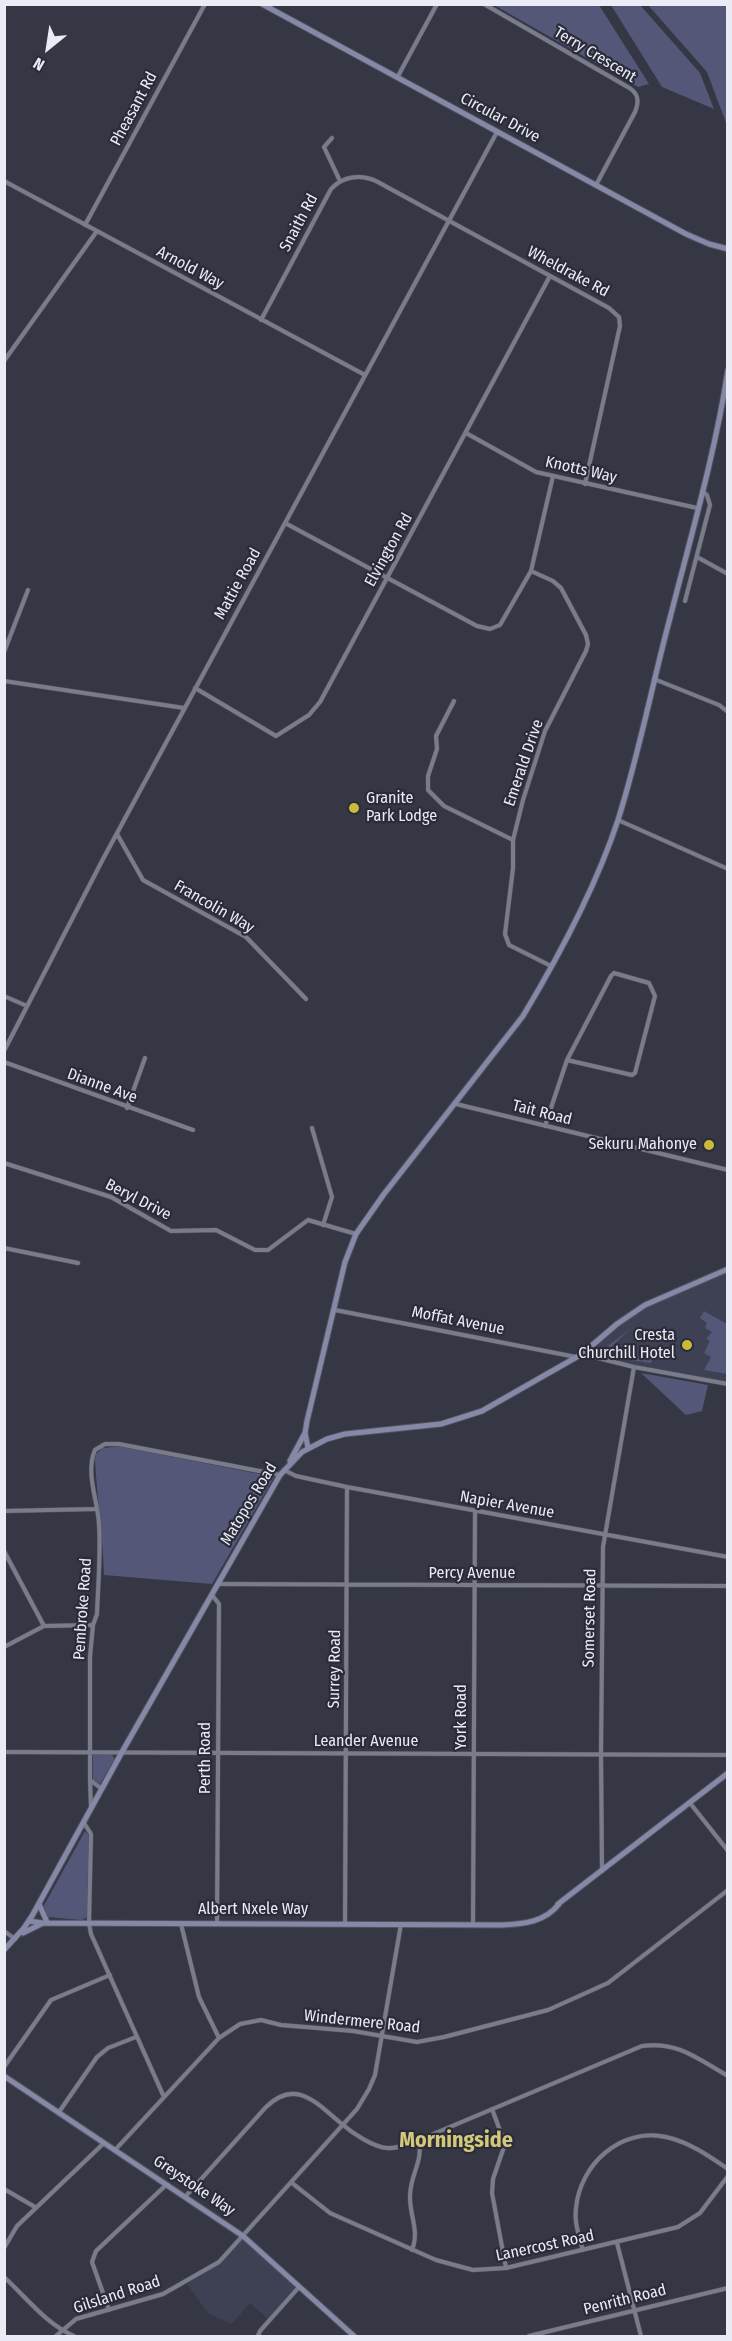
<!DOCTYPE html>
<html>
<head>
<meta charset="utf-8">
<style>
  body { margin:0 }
  #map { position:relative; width:732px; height:2341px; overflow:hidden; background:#353744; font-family:"Fira Sans Condensed",sans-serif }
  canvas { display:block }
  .frame { position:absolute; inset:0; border:6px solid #eaebf4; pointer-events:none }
  .north { position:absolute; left:18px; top:18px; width:60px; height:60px; -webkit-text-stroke:4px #2b2c3a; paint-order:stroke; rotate:210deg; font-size:16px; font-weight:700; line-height:24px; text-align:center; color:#eaebf4 }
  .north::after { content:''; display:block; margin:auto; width:21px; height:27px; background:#eaebf4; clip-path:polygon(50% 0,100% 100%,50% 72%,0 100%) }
</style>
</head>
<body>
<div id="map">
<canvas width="732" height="2341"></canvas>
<div class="frame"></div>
<div class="north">N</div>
</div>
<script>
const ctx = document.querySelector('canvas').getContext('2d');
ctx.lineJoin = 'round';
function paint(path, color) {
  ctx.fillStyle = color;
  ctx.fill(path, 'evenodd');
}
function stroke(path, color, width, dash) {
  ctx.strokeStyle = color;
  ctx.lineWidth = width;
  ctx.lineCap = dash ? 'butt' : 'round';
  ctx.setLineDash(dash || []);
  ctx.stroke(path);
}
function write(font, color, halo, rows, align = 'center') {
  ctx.font = font + ' "Fira Sans Condensed",sans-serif';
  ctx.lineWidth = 4.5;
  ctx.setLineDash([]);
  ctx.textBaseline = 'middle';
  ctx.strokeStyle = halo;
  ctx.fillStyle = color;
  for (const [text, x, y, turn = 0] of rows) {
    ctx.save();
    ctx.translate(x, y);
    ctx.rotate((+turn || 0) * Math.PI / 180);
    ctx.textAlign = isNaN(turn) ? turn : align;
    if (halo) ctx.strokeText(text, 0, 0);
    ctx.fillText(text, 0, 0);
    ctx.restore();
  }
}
const built = new Path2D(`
  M 727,1271 L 727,1382 L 634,1365 L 586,1353 L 619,1324 L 644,1307 Z
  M 242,2239 L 297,2288 L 268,2319 L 250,2303 L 232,2324 L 208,2313 L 187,2284 L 221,2262 Z`);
const green = new Path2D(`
  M 494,5 L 599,5 L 649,84 L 638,87 Z
  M 611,5 L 640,5 L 700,73 L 714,109 L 662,87 Z
  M 648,5 L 727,5 L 728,119 L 726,123 L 707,72 Z
  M 704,1311 L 727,1324 L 727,1374 L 704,1370 L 711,1357 L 704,1353 L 710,1341 L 706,1339 L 712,1332 L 705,1328 L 707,1323 L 700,1318 Z
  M 630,1329 L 610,1348 L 611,1354 L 617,1355 L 626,1346 L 634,1355 L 653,1358 L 651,1363 L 607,1357 L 604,1354 L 604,1349 Z
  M 641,1373 L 708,1385 L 702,1411 L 686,1415 Z
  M 120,1446 L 274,1477 L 212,1584 L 104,1575 C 103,1536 97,1499 95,1460 L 96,1454 L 103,1448 Z
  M 93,1755 L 112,1755 L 115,1759 L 100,1784 L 93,1780 Z
  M 85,1831 L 89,1835 L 87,1917 L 82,1920 L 47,1917 L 42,1909 Z`);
const street = new Path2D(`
  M 484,4 L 626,86 C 638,92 640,100 635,112 L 596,185
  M 397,78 L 437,4
  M 332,138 L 324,147 L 340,181
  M 4,181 L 365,375
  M 85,225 L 205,4
  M 261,320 L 331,189 C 343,176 360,174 376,181 L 609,308 L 619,317 L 620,326 L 585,484
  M 4,361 L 97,231
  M 466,433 L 536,472 L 697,508
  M 285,523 L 477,626 L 490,629 L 500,625 L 531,571 L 553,476
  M 697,557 L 728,574
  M 531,571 L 553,581 L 561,588 L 586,635 L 588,644 L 586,651 L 545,731 L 523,800 L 513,840 L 513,868 L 505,934 L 509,945 L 551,966
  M 685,601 L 710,505 L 707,495 L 702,491
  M 4,652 L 28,590
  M 654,679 L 719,705 L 728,712
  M 4,681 L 184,708
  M 195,688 L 276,736 L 309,715 L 320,702 L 550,276
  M 454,701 L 436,736 L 437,749 L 428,776 L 428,790 L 444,806 L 513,840
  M 618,820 L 728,869
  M 117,834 L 143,880 L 246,937 L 306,999
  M 4,996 L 27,1006
  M 4,1051 L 103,859 L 497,132
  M 4,1062 L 193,1130
  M 456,1104 L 728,1170
  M 127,1108 L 145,1058
  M 545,1126 L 567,1060 L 611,976 L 614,973 L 649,983 L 655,996 L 635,1073 L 632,1075 L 567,1060
  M 312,1128 L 332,1197 L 323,1225
  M 4,1163 L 111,1197 L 171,1231 L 216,1230 L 255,1250 L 268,1250 L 308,1220 L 356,1234
  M 4,1248 L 78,1263
  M 335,1310 L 576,1357
  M 582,1354 L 634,1367 L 728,1384
  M 284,1470 L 296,1476 L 347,1487 L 728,1557
  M 4,1511 L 95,1509
  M 4,1551 L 44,1626
  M 218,1584 L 728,1586
  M 212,1595 L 219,1604 L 217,1923
  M 4,1647 L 44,1626 L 93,1625
  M 4,1752 L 728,1755
  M 90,1781 L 91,1807
  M 102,1789 L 90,1780 L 90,1657 L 93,1625 L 97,1614 C 98,1584 101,1554 99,1524 C 98,1501 85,1473 95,1450 L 105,1444 L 119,1444 L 280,1475
  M 690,1803 L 728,1851
  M 84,1823 L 91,1834 L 89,1923 L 91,1934 L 164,2097
  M 602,1871 L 601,1753 L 603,1547 L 634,1367
  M 345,1923 L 347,1487
  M 473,1923 L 475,1511
  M 181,1924 L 199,1997 L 219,2038
  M 4,1931 L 15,1939
  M 4,2067 L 51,2000 L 110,1975
  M 492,2109 L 505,2144 L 493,2179 L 492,2193 L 506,2268
  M 59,2112 L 97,2057 L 108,2048 L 136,2037
  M 115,2150 L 219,2038 L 240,2024 L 261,2020 L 281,2025 L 353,2031 L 417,2042 L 444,2037 L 548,2010 L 608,1983 L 728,1890
  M 292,2183 L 330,2213 L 436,2260 L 473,2270 L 506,2268 L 678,2227 L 700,2213 L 728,2176
  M 4,2189 L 35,2207
  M 185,2197 L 266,2107 C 297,2077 318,2105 342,2124 C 352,2133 373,2147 387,2148 C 398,2149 408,2144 419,2140 L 642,2046 C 678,2041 698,2059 728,2076
  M 617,2243 L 641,2336
  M 4,2248 L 17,2226 L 104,2143
  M 412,2250 C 420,2230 409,2215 410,2195 C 411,2172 423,2163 419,2140
  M 583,2250 C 579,2236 574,2222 576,2208 C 580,2165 620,2127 666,2137 C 689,2142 709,2156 728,2169
  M 4,2277 C 26,2297 46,2324 74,2336
  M 109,2310 L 92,2262 L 96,2251 L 166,2185
  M 56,2336 L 76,2319 L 163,2294 L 219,2262 L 357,2109 L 369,2089 L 375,2075 L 401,1924
  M 258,2336 L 260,2331 L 299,2287
  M 529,2336 L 728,2288`);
const secondary = new Path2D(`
  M 262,4 L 686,234 L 709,244 L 728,249
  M 308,1448 L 305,1433 L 307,1421 L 345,1262 L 356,1234 L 384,1194 L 523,1016 C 559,956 596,887 618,820 C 639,754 652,685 670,618 C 691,536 715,454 728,370
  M 290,1461 L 305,1433
  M 39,1904 L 47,1922
  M 558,1904 L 728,1773
  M 29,1921 L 43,1923 L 502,1925 C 524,1924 545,1922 559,1904
  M 23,1933 L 41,1924
  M 4,1950 L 24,1928 L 32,1916 L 122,1752 L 280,1475 L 302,1452 L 327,1439 L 345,1434 L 441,1424 L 482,1411 L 582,1354 L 617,1324 L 645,1305 L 728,1269
  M 4,2076 L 243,2236 L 354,2336`);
const markers = [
  [354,808,6,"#cbba39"],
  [709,1145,6,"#cbba39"],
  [687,1345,6,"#cbba39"]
];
const streetNames = [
  ["Terry Crescent",595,55,31],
  ["Pheasant Rd",134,109,-62],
  ["Circular Drive",500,118,28],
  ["Snaith Rd",299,223,-62],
  ["Arnold Way",190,268,28],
  ["Wheldrake Rd",568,272,28],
  ["Knotts Way",581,470,13],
  ["Elvington Rd",389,550,-61],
  ["Mattie Road",238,584,-61],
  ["Emerald Drive",524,763,-71],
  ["Francolin Way",214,907,30],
  ["Dianne Ave",102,1086,20],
  ["Tait Road",542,1113,14],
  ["Beryl Drive",138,1200,27],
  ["Moffat Avenue",458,1321,11],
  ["Matopos Road",249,1504,-59],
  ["Napier Avenue",507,1505,10],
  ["Percy Avenue",472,1574],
  ["Pembroke Road",83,1609,-86],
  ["Somerset Road",590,1618,-89],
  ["Surrey Road",335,1669,-89],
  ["York Road",462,1717,-90],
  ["Leander Avenue",366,1742],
  ["Perth Road",206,1758,-90],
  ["Albert Nxele Way",253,1910],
  ["Windermere Road",362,2022,6],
  ["Greystoke Way",194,2186,34],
  ["Lanercost Road",545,2246,-12],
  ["Gilsland Road",117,2295,-18],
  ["Penrith Road",625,2300,-14]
];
const poiNames = [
  ["Granite",366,799,"left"],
  ["Park Lodge",366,817,"left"],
  ["Sekuru Mahonye",697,1145],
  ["Cresta",675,1336],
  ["Churchill Hotel",675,1354]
];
const districtNames = [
  ["Morningside",456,2141]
];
paint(built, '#3e4054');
paint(green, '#545777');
stroke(street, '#52535f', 5);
stroke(secondary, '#52535f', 7);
stroke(street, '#7a7c8c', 4);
stroke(secondary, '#8688a7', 5);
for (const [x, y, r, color] of markers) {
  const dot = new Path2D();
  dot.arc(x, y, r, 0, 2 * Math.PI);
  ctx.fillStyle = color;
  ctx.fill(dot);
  stroke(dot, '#2b2c3a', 2);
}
write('16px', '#eaebf4', '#2b2c3a', streetNames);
write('16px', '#eaebf4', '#2b2c3a', poiNames, 'right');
write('bold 22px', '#d3c87a', '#2b2c3a', districtNames);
</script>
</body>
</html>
